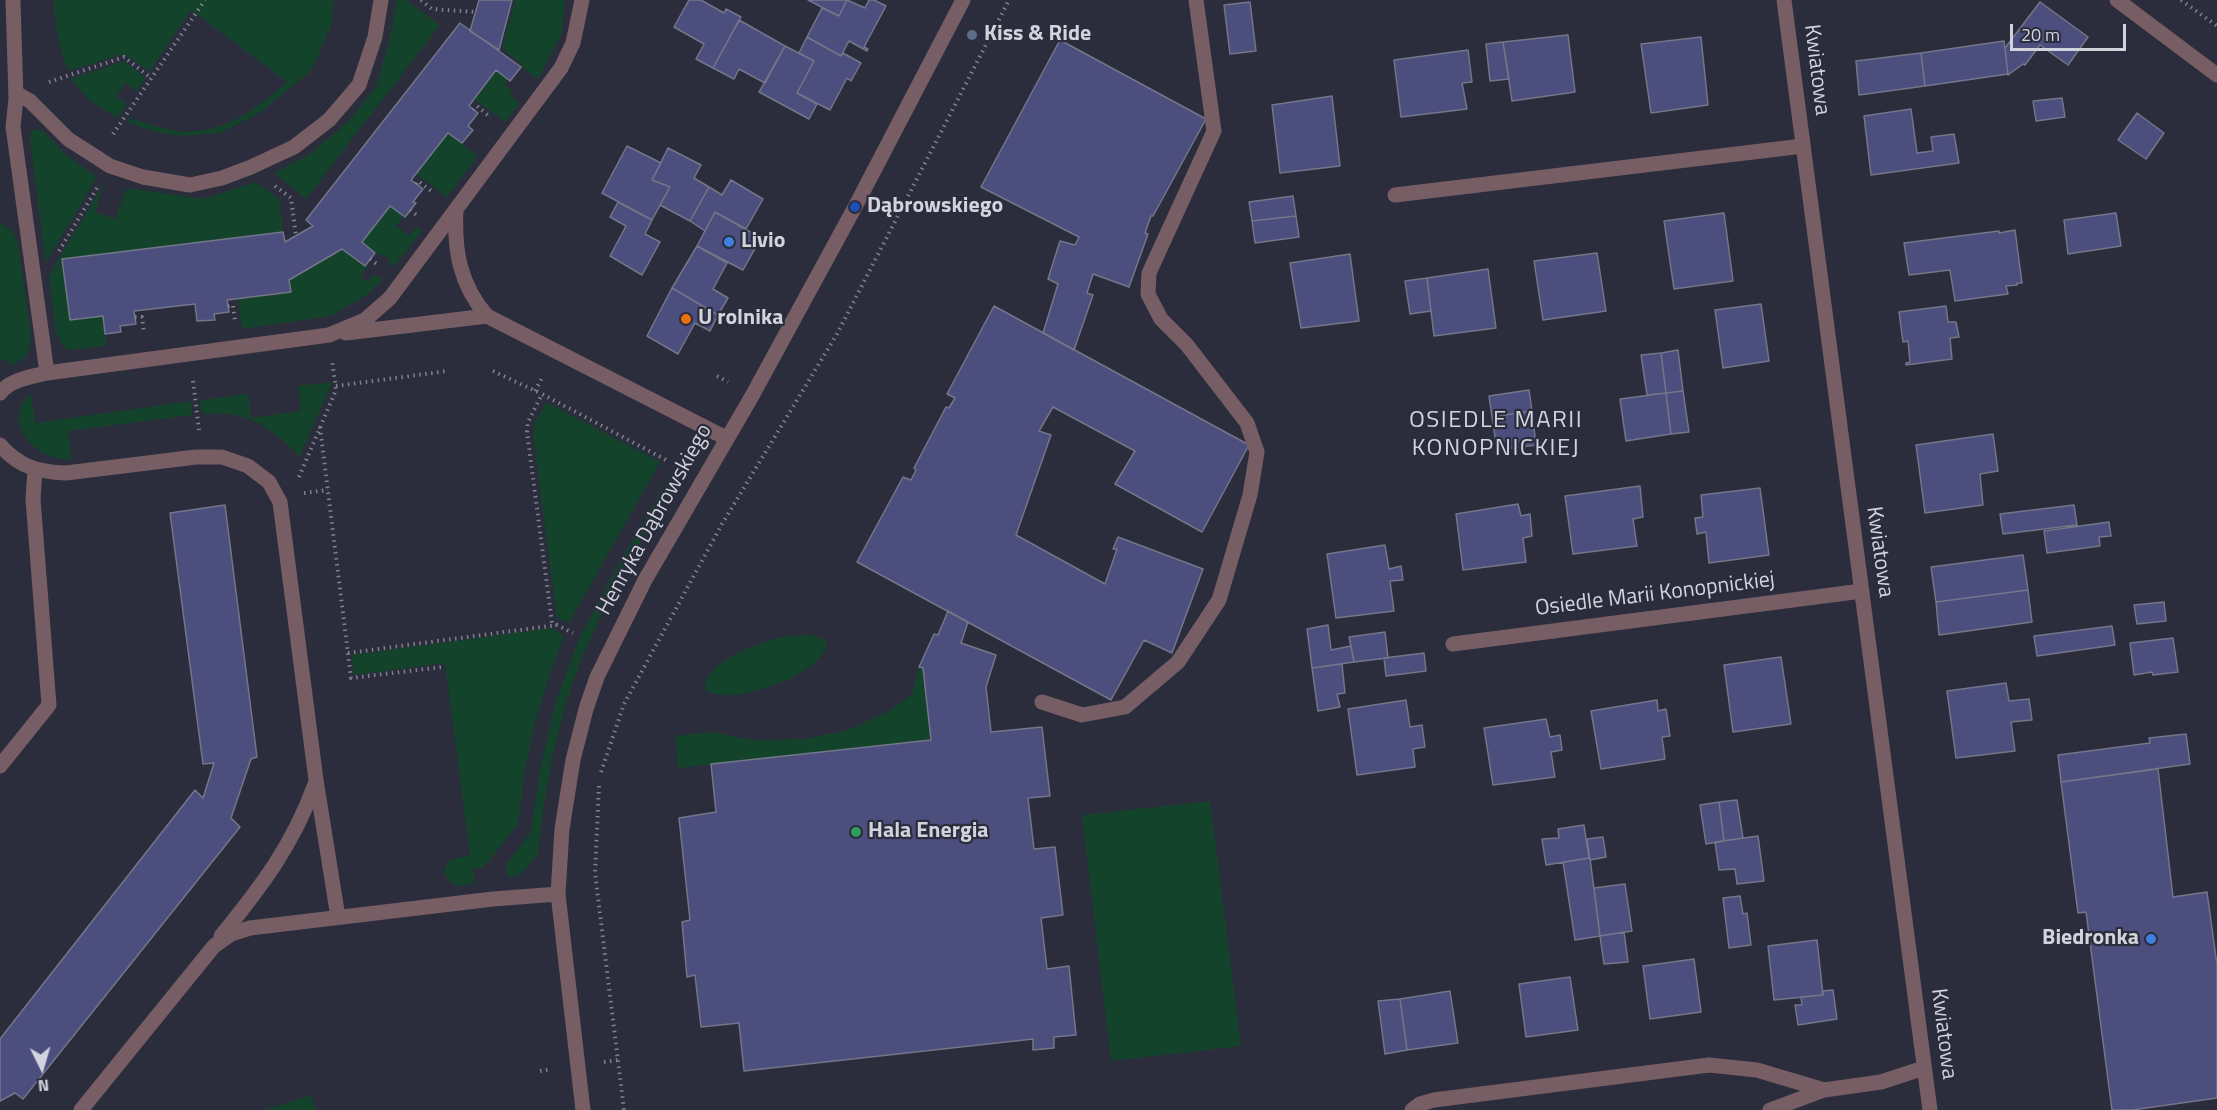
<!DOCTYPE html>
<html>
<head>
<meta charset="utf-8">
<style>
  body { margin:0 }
  #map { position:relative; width:2217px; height:1110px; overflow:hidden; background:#2b2c3c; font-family:"Titillium Web",sans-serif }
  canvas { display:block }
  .north { position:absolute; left:12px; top:1038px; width:60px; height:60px; -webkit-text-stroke:4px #2b2c3c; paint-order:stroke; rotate:175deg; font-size:16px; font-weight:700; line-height:24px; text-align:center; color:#d1d3dd }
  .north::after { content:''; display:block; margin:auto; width:21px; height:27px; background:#d1d3dd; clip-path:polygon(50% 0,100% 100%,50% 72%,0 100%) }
  .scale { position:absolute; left:2010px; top:24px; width:116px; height:27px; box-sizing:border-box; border:3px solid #d1d3dd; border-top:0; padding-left:8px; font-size:18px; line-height:21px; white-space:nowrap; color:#d1d3dd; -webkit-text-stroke:4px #2b2c3c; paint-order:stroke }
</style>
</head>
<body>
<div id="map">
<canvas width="2217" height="1110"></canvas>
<div class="north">N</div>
<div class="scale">20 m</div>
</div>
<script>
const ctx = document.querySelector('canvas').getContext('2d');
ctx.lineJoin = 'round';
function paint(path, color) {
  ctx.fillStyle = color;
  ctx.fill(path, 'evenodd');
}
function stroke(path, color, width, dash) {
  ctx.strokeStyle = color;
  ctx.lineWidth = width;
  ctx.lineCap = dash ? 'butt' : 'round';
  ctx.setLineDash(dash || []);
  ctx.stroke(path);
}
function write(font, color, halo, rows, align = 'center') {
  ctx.font = font + ' "Titillium Web",sans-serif';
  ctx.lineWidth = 4.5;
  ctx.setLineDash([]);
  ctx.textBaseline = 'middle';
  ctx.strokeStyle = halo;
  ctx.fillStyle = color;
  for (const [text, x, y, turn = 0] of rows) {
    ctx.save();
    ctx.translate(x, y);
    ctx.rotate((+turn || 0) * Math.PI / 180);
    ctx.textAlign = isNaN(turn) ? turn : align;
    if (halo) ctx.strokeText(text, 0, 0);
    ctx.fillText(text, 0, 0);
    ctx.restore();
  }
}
const green = new Path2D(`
  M 54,0 L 333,0 L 332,23 L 312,70 L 261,112 L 220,133 L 181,136 L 156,132 L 126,122 L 129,118 C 145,123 162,129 179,131 C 220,136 259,108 287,82 L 191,10 L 150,71 L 123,54 L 68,71 C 60,47 54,25 54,0 Z
  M 397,0 L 406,0 L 440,25 L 306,199 L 274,173 L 308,155 L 347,123 L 376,87 L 390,38 Z
  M 515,0 L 565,0 L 562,33 L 538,79 L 521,67 L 522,65 L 502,48 Z
  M 124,61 L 146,78 L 136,91 L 125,83 L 116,97 L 127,104 L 118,118 L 90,101 L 70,79 Z
  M 496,70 L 507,79 L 504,84 L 513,91 L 510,95 L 520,103 L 505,122 L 474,99 Z
  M 34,129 L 43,131 L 67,156 L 97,177 L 46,263 L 30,142 L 30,134 Z
  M 448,133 L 478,156 L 447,197 L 416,174 Z
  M 105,181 L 95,212 L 115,219 L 127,188 L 203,199 L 256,182 L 279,199 L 283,232 L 62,259 L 70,319 L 103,316 L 106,346 L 69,350 L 62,345 L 56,333 L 49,276 Z
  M 390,206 L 403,216 L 396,226 L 409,236 L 416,227 L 422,231 L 394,267 L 389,263 L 391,260 L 382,254 L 380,256 L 362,242 Z
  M 0,223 L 12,231 L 18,241 L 31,337 C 28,355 27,360 9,365 L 7,360 L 0,361 Z
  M 342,249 L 367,268 L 360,276 L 367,282 L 374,274 L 382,280 L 365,296 L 331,316 L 242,329 L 238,299 L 291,292 L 289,280 Z
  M 331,382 L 331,386 L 302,451 L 302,459 C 284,439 262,421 235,415 C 224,413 212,414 202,413 L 200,400 L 248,394 L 251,418 L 301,411 L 298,386 Z
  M 31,394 L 35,423 L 191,401 L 192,415 L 68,431 L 72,459 C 34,463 0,418 31,394 Z
  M 546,402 L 660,462 L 569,623 L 557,618 L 533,434 L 535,423 Z
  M 685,451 L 685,461 L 682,471 L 604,609 L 580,662 L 566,703 L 553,754 L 544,804 L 538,855 L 521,874 L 508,878 L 506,865 L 531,831 L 541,764 L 557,698 L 580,637 L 623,556 Z
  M 551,628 L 564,636 L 547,682 L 535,723 L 525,768 L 518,824 L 484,867 L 473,869 L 474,884 C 458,886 452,889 444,872 C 449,855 455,859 470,856 L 445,663 L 354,675 L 352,655 Z
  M 810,635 L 819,637 L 826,641 C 830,673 727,710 705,689 C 704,662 760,642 782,637 C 791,635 801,635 810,635 Z
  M 919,667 L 923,668 L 931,740 L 678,768 L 675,736 L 715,732 L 739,738 L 760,740 L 804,739 L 848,730 L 891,710 L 912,694 Z
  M 1210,801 L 1241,1046 L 1111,1061 L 1082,815 Z
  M 311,1095 L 316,1110 L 264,1110 Z`);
const building = new Path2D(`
  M 479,0 L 512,0 L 499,50 L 470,31 Z
  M 689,0 L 701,0 L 724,13 L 726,9 L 741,17 L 713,68 L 696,59 L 704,44 L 674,27 Z
  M 808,0 L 847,0 L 839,16 Z
  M 847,0 L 865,8 L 869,0 L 874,0 L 886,6 L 864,47 L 868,49 L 867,51 L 849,41 L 841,56 L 807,37 L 822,8 L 839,16 Z
  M 1250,2 L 1256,51 L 1230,54 L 1224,5 Z
  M 2040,2 L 2088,37 L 2068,65 L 2040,45 L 2025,65 L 2023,64 L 2008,75 L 2005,48 Z
  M 739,20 L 785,46 L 765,83 L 739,69 L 734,79 L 713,68 Z
  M 460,23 L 521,67 L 510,81 L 496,70 L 474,99 L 469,106 L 478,113 L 468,126 L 473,130 L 462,143 L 448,133 L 411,180 L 423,189 L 413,202 L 416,203 L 405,217 L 390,206 L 362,242 L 375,253 L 365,266 L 342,249 L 289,280 L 291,292 L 227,300 L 229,312 L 214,314 L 215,320 L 197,321 L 195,304 L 134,311 L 136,324 L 120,326 L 121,332 L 105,334 L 103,316 L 70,320 L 62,259 L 283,232 L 285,242 L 313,226 L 306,220 Z
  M 1568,35 L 1575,92 L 1512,101 L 1503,42 Z
  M 807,37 L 841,56 L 843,53 L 861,63 L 851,81 L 847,78 L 830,110 L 797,93 L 814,61 L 799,53 Z
  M 1701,37 L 1708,105 L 1651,113 L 1641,44 Z
  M 1060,40 L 1206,119 L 1153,216 L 1151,216 L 1145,233 L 1148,234 L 1129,287 L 1093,274 L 1087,293 L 1093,295 L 1074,350 L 1043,333 L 1058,284 L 1048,279 L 1060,241 L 1075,245 L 1079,237 L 981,187 Z
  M 2004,41 L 2008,74 L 1925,86 L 1921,53 Z
  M 1503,42 L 1509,79 L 1490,81 L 1486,44 Z
  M 785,46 L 814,61 L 797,93 L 817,104 L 809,119 L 759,92 Z
  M 1468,50 L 1472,82 L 1462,83 L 1467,109 L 1401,117 L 1394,60 Z
  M 1921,53 L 1925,86 L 1859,95 L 1856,61 Z
  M 1332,96 L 1340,166 L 1280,173 L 1272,105 Z
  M 2062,98 L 2065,117 L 2036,121 L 2033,101 Z
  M 1911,109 L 1917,153 L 1933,151 L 1931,137 L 1954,134 L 1959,163 L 1871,175 L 1864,116 Z
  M 2137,113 L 2164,133 L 2146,159 L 2118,140 Z
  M 627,146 L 661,163 L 652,180 L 670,187 L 652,220 L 602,193 Z
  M 668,148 L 701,165 L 694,178 L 709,187 L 690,221 L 660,205 L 670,187 L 652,180 Z
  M 731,180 L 763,199 L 746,229 L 715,212 L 705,231 L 690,221 L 709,187 L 722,195 Z
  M 1293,196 L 1296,216 L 1252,221 L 1249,202 Z
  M 618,202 L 652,220 L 645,234 L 660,242 L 642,275 L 610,256 L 626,226 L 610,217 Z
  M 715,212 L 761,238 L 743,270 L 697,246 Z
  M 1724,213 L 1733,281 L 1674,289 L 1664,221 Z
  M 2116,213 L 2121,246 L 2068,254 L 2064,220 Z
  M 1296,216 L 1299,237 L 1255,243 L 1252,221 Z
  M 2015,230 L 2022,283 L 2017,283 L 2017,285 L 2006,286 L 2008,294 L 1955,301 L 1950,270 L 1909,275 L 1904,243 L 1999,231 L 1999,233 Z
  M 697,246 L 727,263 L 713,289 L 728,298 L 718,315 L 672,288 Z
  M 1597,253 L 1606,311 L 1543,320 L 1534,261 Z
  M 1350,254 L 1359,321 L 1301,328 L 1290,263 Z
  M 1488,269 L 1496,328 L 1434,336 L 1427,278 Z
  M 1427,278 L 1431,311 L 1410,314 L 1405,281 Z
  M 672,288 L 718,315 L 710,331 L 695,323 L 678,354 L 647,336 Z
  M 1761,304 L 1769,361 L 1723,368 L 1715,310 Z
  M 994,306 L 1249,445 L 1202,532 L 1115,484 L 1135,451 L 1053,407 L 1039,431 L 1051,435 L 1016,535 L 1105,584 L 1117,549 L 1113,549 L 1118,537 L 1203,569 L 1172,653 L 1144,640 L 1111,700 L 857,562 L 903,477 L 911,480 L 916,470 L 914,468 L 946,407 L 949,408 L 955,398 L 947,394 Z
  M 1946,306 L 1948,322 L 1956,322 L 1959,337 L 1950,338 L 1952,359 L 1906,365 L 1906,363 L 1910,362 L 1908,341 L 1903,342 L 1899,312 Z
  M 1678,350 L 1683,391 L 1666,393 L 1661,353 Z
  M 1661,353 L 1666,393 L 1647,395 L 1641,355 Z
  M 1529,390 L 1532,411 L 1492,417 L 1489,396 Z
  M 1683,391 L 1689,432 L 1671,434 L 1666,393 Z
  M 1666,393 L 1671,434 L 1626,441 L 1620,399 Z
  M 1532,411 L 1536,445 L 1497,450 L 1492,417 Z
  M 1993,434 L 1998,471 L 1980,474 L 1983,505 L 1925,513 L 1916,445 Z
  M 1640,486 L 1643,517 L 1633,519 L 1637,546 L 1573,554 L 1565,496 Z
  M 1760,488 L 1769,555 L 1709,563 L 1706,532 L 1697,534 L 1695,518 L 1703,517 L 1701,495 Z
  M 1518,504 L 1521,516 L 1530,514 L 1532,536 L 1523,538 L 1526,562 L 1463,570 L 1456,514 Z
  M 225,505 L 257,757 L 251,759 L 231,818 L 240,827 L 23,1099 L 15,1093 L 0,1101 L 0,1039 L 195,790 L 203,798 L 214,763 L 203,764 L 170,513 Z
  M 2074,505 L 2077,525 L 2003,534 L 2000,514 Z
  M 2109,522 L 2111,536 L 2099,537 L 2100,546 L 2047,553 L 2044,531 Z
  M 1385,545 L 1389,569 L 1401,566 L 1403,580 L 1390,581 L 1394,611 L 1336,618 L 1327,554 Z
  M 2023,555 L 2028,590 L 1936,602 L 1931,567 Z
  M 2028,590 L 2032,622 L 1939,635 L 1936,602 Z
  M 2164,602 L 2166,621 L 2137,624 L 2134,605 Z
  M 948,611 L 968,622 L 961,643 L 996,655 L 986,687 L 991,732 L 1042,727 L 1050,796 L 1028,798 L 1034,849 L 1055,847 L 1063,915 L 1041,918 L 1047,969 L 1069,966 L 1076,1035 L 1054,1037 L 1054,1048 L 1033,1050 L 1033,1039 L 744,1071 L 739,1023 L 701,1027 L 695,975 L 687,977 L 682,922 L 690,920 L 679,818 L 716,812 L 711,764 L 931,740 L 923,668 L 919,667 L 934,634 L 938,635 Z
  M 1328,625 L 1331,650 L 1351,646 L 1354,662 L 1312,668 L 1307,629 Z
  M 2112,626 L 2115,645 L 2037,656 L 2034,636 Z
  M 1385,632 L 1388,658 L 1354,662 L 1349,637 Z
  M 2173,638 L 2178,672 L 2153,675 L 2152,672 L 2134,675 L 2130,643 Z
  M 1424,653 L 1426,671 L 1386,676 L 1384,658 Z
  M 1781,657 L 1791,724 L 1733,732 L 1724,665 Z
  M 1342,664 L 1345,693 L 1337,694 L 1340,707 L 1318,711 L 1312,668 Z
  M 2006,683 L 2009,701 L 2029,699 L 2032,720 L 2011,722 L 2015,751 L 1956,758 L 1947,691 Z
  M 1406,700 L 1410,727 L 1422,725 L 1425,747 L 1413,749 L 1415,767 L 1357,775 L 1348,709 Z
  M 1657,700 L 1658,711 L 1666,709 L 1670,736 L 1662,737 L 1665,759 L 1601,769 L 1591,711 Z
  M 1546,719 L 1550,737 L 1560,735 L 1562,750 L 1551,752 L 1555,777 L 1493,785 L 1484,728 Z
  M 2186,734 L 2190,764 L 2061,782 L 2058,755 L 2150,743 L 2149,738 Z
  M 2158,769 L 2173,897 L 2207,892 L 2217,965 L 2217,1098 L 2132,1110 L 2112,1110 L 2086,912 L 2078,913 L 2061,782 Z
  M 1737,800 L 1743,838 L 1724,841 L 1719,802 Z
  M 1719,802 L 1724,841 L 1706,844 L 1700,805 Z
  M 1584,825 L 1589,858 L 1546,865 L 1542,839 L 1559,838 L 1558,829 Z
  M 1758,836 L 1764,881 L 1737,884 L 1735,869 L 1719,870 L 1715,842 Z
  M 1603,837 L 1606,857 L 1590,860 L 1587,839 Z
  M 1590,858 L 1600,936 L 1575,940 L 1563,862 Z
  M 1625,884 L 1632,931 L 1600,936 L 1594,888 Z
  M 1740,896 L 1743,914 L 1747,913 L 1751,945 L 1729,948 L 1723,898 Z
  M 1624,932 L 1628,962 L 1604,964 L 1600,936 Z
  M 1817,940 L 1823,995 L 1774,1000 L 1768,946 Z
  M 1694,959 L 1701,1012 L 1650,1019 L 1643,966 Z
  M 1570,977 L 1578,1030 L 1526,1037 L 1519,984 Z
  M 1833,990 L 1837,1019 L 1798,1025 L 1795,1005 L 1802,1005 L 1801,997 L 1823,995 L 1822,991 Z
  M 1450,991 L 1458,1043 L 1407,1050 L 1400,999 Z
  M 1400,999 L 1407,1050 L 1385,1054 L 1378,1001 Z`);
const path = new Path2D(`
  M 421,0 L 432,9 L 476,12
  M 2181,0 L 2217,26
  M 49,82 L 124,57 L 151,78
  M 473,110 L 477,106 L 491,118
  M 113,134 L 205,0
  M 416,184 L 418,181 L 434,193
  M 275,186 L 291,198 L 296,236
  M 410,210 L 418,216
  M 59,251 L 97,188
  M 370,259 L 379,266
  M 228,306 L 233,305 L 235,321
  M 135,317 L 142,317 L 144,333
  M 493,371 L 542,394
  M 717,376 L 728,382
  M 193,381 L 199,430
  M 336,386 L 447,371
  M 535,391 L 543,376
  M 320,427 L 351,678 L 442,667
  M 299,477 L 336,390 L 332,360
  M 304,493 L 328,490
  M 557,625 L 552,623 L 527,432 L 528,422 L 542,394 L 668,461
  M 348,653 L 557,625 L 573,633
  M 601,772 L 624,704 L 722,524 L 837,334 L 1009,0
  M 599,786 L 595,873 L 624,1110
  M 604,1062 L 618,1060
  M 540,1071 L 551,1069`);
const minor = new Path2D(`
  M 1784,0 L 1930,1110
  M 2117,0 L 2217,75
  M 16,93 L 30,101 L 68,139 L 110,166 L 143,177 L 190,185 L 222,178 L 251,167 L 294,147 L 329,120 L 359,85 L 375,37 L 381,0
  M 1395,195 L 1803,146
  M 456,211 C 454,251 460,285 487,316
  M 346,333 L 487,316 L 726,438
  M 47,373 L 329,335 L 365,320 L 390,298 L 561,68 L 573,43 L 582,0
  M 0,393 C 11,379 31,377 47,373 L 13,127 L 16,98 L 13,0
  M 0,445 C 19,467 38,472 66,473 L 196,457 L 222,457 L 248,466 L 269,482 L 280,502 L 316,780 L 338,917
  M 1453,644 L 1862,591
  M 1042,702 L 1082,715 L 1125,707 L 1178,662 L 1219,600 L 1250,495 L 1257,452 L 1247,423 L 1187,345 L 1161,319 L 1148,294 L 1149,273 L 1214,131 L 1196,0
  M 0,766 L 49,705 L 33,499 L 35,470
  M 221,936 C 261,887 293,845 315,784
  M 81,1110 L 214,946 L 231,934 L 250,928 L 493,899 L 558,894
  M 583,1110 L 558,894 L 562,829 L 573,760 L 586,709 L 597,677 L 645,580 L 752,396 L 855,207 L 963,0
  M 1412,1110 L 1420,1104 L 1434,1100 L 1709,1065 L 1757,1070 L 1824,1090
  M 1770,1110 L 1824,1090 L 1881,1082 L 1924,1068`);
const markers = [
  [972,35,6,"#5c6f8a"],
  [855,207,6,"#1a4fb4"],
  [729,242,6,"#3f7fe0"],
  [686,319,6,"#e8710a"],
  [856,832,6,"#2e9e5b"],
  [2151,939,6,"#3f7fe0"]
];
const poiNames = [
  ["Kiss & Ride",984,35],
  ["Dąbrowskiego",867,207],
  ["Livio",741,242],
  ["U rolnika",698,319],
  ["Hala Energia",868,832],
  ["Biedronka",2139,939,"right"]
];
const streetNames = [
  ["Kwiatowa",1816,70,83],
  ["Henryka Dąbrowskiego",655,520,-61],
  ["Kwiatowa",1879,552,82],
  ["Osiedle Marii Konopnickiej",1655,595,-7],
  ["Kwiatowa",1943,1034,83]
];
const neighbourhoodNames = [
  ["OSIEDLE MARII",1496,421],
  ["KONOPNICKIEJ",1496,449]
];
paint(green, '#14432b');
paint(building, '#4c4e7d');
stroke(building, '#747689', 1.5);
stroke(path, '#80828f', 4, [1.5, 4.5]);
stroke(minor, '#775e65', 15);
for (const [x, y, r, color] of markers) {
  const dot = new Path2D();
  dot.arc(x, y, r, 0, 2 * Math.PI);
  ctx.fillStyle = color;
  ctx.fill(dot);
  stroke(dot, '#2b2c3c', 2);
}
write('bold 22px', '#d1d3dd', '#2b2c3c', poiNames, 'left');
write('22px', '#d1d3dd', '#2b2c3c', streetNames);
ctx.letterSpacing = '1.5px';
write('24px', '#d1d3dd', '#2b2c3c', neighbourhoodNames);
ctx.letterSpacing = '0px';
</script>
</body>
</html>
